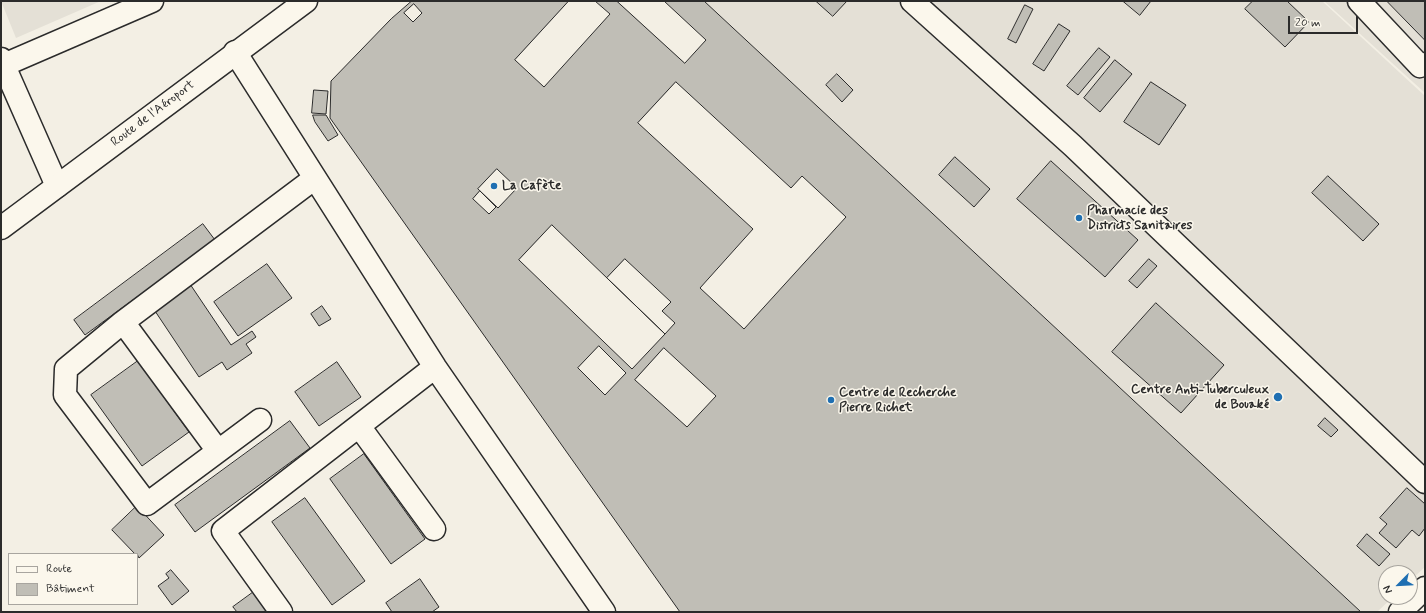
<!DOCTYPE html>
<html>
<head>
<meta charset="utf-8">
<style>
  body { margin:0 }
  #map { position:relative; width:1426px; height:613px; overflow:hidden; background:#f3efe4; font-family:Mynerve,sans-serif }
  canvas { display:block }
  .frame { position:absolute; inset:0; border:2px solid #2b2b2b; pointer-events:none }
  .legend { position:absolute; left:8px; top:553px; width:130px; height:52px; box-sizing:border-box; background:#fbf7ec; border:1px solid #a8a59f; margin:0; padding:5px 7px; list-style:none; font-size:12px; color:#2b2b2b }
  .legend li { display:flex; align-items:center; gap:8px; height:20px }
  .legend b { width:20px; border:1px solid #a8a59f }
  .north { position:absolute; left:1378px; top:565px; width:40px; height:40px; box-sizing:border-box; background:#fbf7ec; border:1px solid #a8a59f; border-radius:50%; rotate:246deg; font-size:11px; font-weight:700; line-height:16px; text-align:center; color:#2b2b2b }
  .north::after { content:''; display:block; margin:auto; width:14px; height:18px; background:#1f6fb2; clip-path:polygon(50% 0,100% 100%,50% 72%,0 100%) }
  .scale { position:absolute; left:1288px; top:16px; width:70px; height:18px; box-sizing:border-box; border:2px solid #2b2b2b; border-top:0; padding-left:5px; font-size:12px; line-height:14px; white-space:nowrap; color:#2b2b2b; -webkit-text-stroke:3px #fbf7ec; paint-order:stroke }
</style>
</head>
<body>
<div id="map">
<canvas width="1426" height="613"></canvas>
<div class="frame"></div>
<ul class="legend">
<li><b style="height:5px;background:#fbf7ec"></b>Route</li>
<li><b style="height:11px;background:#c0beb6"></b>Bâtiment</li>
</ul>
<div class="north">N</div>
<div class="scale">20 m</div>
</div>
<script>
const ctx = document.querySelector('canvas').getContext('2d');
ctx.lineJoin = 'round';
function paint(path, color) {
  ctx.fillStyle = color;
  ctx.fill(path, 'evenodd');
}
function stroke(path, color, width, dash) {
  ctx.strokeStyle = color;
  ctx.lineWidth = width;
  ctx.lineCap = dash ? 'butt' : 'round';
  ctx.setLineDash(dash || []);
  ctx.stroke(path);
}
function write(font, color, halo, rows, align = 'center') {
  ctx.font = font + ' Mynerve,sans-serif';
  ctx.lineWidth = 3;
  ctx.setLineDash([]);
  ctx.textBaseline = 'middle';
  ctx.strokeStyle = halo;
  ctx.fillStyle = color;
  for (const [text, x, y, turn = 0] of rows) {
    ctx.save();
    ctx.translate(x, y);
    ctx.rotate((+turn || 0) * Math.PI / 180);
    ctx.textAlign = isNaN(turn) ? turn : align;
    if (halo) ctx.strokeText(text, 0, 0);
    ctx.fillText(text, 0, 0);
    ctx.restore();
  }
}
const built = new Path2D(`
  M 1,1 L 101,1 L 16,38 Z
  M 704,1 L 1322,1 L 1425,96 L 1425,567 L 1410,581 L 1410,573 L 1386,573 L 1386,597 L 1393,597 L 1377,612 L 1361,612 Z
  M 1324,1 L 1425,1 L 1425,93 Z`);
const building = new Path2D(`
  M 412,1 L 704,1 L 1361,612 L 680,612 L 330,118 L 331,81 L 391,19 Z
  M 569,1 L 595,1 L 610,14 L 544,87 L 515,60 Z
  M 617,1 L 664,1 L 706,40 L 685,63 Z
  M 816,1 L 847,1 L 833,16 Z
  M 1123,1 L 1151,1 L 1140,15 Z
  M 1253,1 L 1287,1 L 1309,22 L 1285,47 L 1245,9 Z
  M 1387,1 L 1425,1 L 1425,40 Z
  M 414,4 L 422,13 L 413,22 L 404,13 Z
  M 1025,5 L 1033,9 L 1016,43 L 1008,39 Z
  M 1059,24 L 1070,31 L 1044,71 L 1033,64 Z
  M 1099,48 L 1110,57 L 1078,95 L 1067,86 Z
  M 1115,60 L 1132,74 L 1100,112 L 1084,98 Z
  M 837,74 L 853,90 L 842,102 L 826,85 Z
  M 676,82 L 791,188 L 802,176 L 846,217 L 744,329 L 700,288 L 753,229 L 638,123 Z
  M 1151,82 L 1186,105 L 1159,145 L 1124,122 Z
  M 314,90 L 328,91 L 326,114 L 312,113 Z
  M 313,115 L 326,115 L 338,135 L 328,141 L 315,122 Z
  M 955,157 L 990,189 L 974,207 L 939,175 Z
  M 1051,161 L 1138,240 L 1105,277 L 1017,199 Z
  M 497,169 L 517,188 L 498,208 L 478,189 Z
  M 1328,176 L 1379,224 L 1363,241 L 1312,193 Z
  M 480,191 L 496,207 L 489,214 L 473,199 Z
  M 203,224 L 215,240 L 85,335 L 74,320 Z
  M 552,225 L 665,334 L 632,369 L 519,260 Z
  M 625,259 L 671,302 L 662,311 L 675,323 L 665,334 L 607,278 Z
  M 1149,259 L 1157,266 L 1137,288 L 1129,281 Z
  M 267,264 L 292,298 L 238,336 L 214,302 Z
  M 190,284 L 231,345 L 252,331 L 256,337 L 246,344 L 252,353 L 227,370 L 222,362 L 199,377 L 153,308 Z
  M 1156,303 L 1224,365 L 1181,413 L 1112,352 Z
  M 322,306 L 331,319 L 319,326 L 311,314 Z
  M 599,346 L 626,373 L 605,395 L 578,368 Z
  M 664,348 L 716,396 L 687,427 L 635,380 Z
  M 138,361 L 189,432 L 142,466 L 91,395 Z
  M 337,362 L 361,397 L 319,426 L 295,392 Z
  M 1325,418 L 1338,430 L 1331,437 L 1318,426 Z
  M 290,421 L 310,448 L 195,532 L 175,505 Z
  M 364,454 L 425,539 L 391,564 L 330,479 Z
  M 1407,488 L 1425,504 L 1425,528 L 1419,536 L 1412,530 L 1396,548 L 1379,533 L 1387,524 L 1380,518 Z
  M 305,498 L 365,581 L 332,605 L 272,522 Z
  M 137,506 L 164,535 L 139,558 L 137,554 L 135,554 L 112,530 Z
  M 1367,534 L 1390,554 L 1379,566 L 1357,546 Z
  M 171,570 L 189,591 L 172,605 L 158,586 L 169,578 L 166,574 Z
  M 420,579 L 439,607 L 432,612 L 392,612 L 386,603 Z
  M 255,591 L 270,612 L 237,612 L 233,607 Z`);
const minor = new Path2D(`
  M 912,1 L 1073,146 L 1425,482
  M 1359,1 L 1420,66 L 1425,64
  M 235,52 L 435,367 L 604,612
  M 1,59 L 57,186
  M 4,65 L 152,1
  M 123,322 L 218,451
  M 260,420 L 147,504 L 65,395 L 66,369 L 123,322 L 315,178
  M 359,426 L 434,529
  M 281,612 L 223,531 L 435,367
  M 1400,612 L 1425,588`);
const major = new Path2D(`
  M 1,228 L 306,1`);
const markers = [
  [494,186,4,"#1f6fb2"],
  [1079,218,4,"#1f6fb2"],
  [1278,397,5,"#1f6fb2"],
  [831,400,4,"#1f6fb2"]
];
const streetNames = [
  ["Route de l'Aéroport",153,114,-37]
];
const poiNames = [
  ["La Cafète",502,186],
  ["Pharmacie des",1087,211],
  ["Districts Sanitaires",1087,226],
  ["Centre Anti-Tuberculeux",1269,390,"right"],
  ["de Bouaké",1269,405,"right"],
  ["Centre de Recherche",839,393],
  ["Pierre Richet",839,408]
];
paint(built, '#e4e0d6');
paint(building, '#c0beb6');
stroke(building, '#2b2b2b', 1);
stroke(minor, '#2b2b2b', 25);
stroke(major, '#2b2b2b', 25);
stroke(minor, '#fbf7ec', 22);
stroke(major, '#fbf7ec', 22);
for (const [x, y, r, color] of markers) {
  const dot = new Path2D();
  dot.arc(x, y, r, 0, 2 * Math.PI);
  ctx.fillStyle = color;
  ctx.fill(dot);
  stroke(dot, '#fbf7ec', 1.5);
}
write('13px', '#2b2b2b', '#fbf7ec', streetNames);
write('bold 13px', '#2b2b2b', '#fbf7ec', poiNames, 'left');
</script>
</body>
</html>
